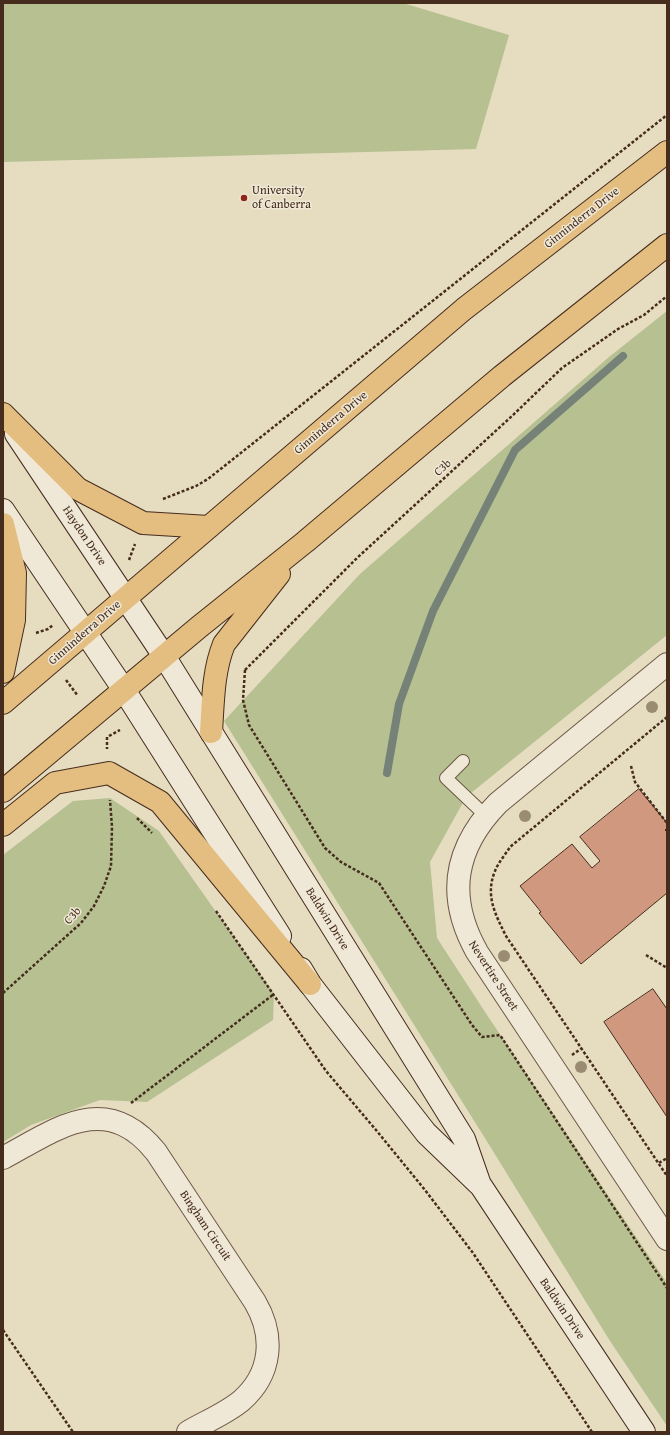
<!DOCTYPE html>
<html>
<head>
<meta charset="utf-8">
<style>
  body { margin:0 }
  #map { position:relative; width:670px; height:1435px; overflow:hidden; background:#e6dcc0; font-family:"Gentium Book Plus",serif }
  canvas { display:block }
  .frame { position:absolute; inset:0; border:4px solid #452c1d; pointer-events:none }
</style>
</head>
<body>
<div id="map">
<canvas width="670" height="1435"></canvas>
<div class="frame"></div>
</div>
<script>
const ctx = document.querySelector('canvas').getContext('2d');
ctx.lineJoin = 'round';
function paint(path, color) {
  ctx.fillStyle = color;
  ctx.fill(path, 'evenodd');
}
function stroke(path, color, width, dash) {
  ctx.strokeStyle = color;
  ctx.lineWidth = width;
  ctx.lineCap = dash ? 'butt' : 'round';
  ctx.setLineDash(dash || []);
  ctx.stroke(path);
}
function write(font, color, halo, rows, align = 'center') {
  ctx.font = font + ' "Gentium Book Plus",serif';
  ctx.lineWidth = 3;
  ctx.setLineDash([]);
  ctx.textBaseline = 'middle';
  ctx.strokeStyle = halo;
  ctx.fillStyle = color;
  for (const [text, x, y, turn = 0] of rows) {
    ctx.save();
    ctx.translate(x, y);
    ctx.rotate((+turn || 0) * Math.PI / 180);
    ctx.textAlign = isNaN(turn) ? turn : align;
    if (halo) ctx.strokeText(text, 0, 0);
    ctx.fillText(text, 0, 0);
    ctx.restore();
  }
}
const green = new Path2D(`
  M 3,3 L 403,3 L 509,35 L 476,149 L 3,162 Z
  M 667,311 L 667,635 L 466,797 L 430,862 L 437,938 L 487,1015 L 667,1283 L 667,1426 L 610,1341 L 488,1143 L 224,721 L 360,574 L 609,357 Z
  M 110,798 L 159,831 L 274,994 L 273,1020 L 147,1102 L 100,1100 L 31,1125 L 3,1142 L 3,855 L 73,801 Z`);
const stream = new Path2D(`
  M 387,773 L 399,704 L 433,611 L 515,450 L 623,356`);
const building = new Path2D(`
  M 639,789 L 667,823 L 667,828 L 665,830 L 667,832 L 667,893 L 581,964 L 539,913 L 541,912 L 520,886 L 572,844 L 592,868 L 600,861 L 580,837 Z
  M 653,989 L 667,1009 L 667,1117 L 604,1022 Z`);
const path = new Path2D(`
  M 163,499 L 196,486 L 208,479 L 667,115
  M 129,560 L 135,544
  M 36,633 L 48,629 L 53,625
  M 245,670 L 243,700 L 249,725 L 325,848 L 341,862 L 379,883 L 472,1025 L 482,1037 L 500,1035 L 667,1288
  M 245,670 L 357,558 L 512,416 L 562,368 L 618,329 L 644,315 L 667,296
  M 66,680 L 78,696
  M 667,717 L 510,847 C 505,855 498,863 495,871 C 485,895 495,914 506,936 L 667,1176
  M 109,736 L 120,730
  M 107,737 L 107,749
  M 631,766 L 635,782 L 667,823
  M 137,818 L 152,833
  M 216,911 L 326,1071 L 376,1130 L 425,1190 L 473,1253 L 592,1432
  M 646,955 L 667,968
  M 3,993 L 81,923 L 94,906 L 104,886 L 111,866 L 112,827 L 110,800
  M 572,1055 L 582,1048
  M 131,1103 L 274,994
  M 659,1163 L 667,1158
  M 3,1330 L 73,1432`);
const service = new Path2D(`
  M 463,761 L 446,778 L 486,816`);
const minor = new Path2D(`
  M 667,664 L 498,803 C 454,848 446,897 477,952 L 667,1239
  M 3,1158 C 57,1129 106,1090 156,1152 L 255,1302 C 275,1336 272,1374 241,1401 C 225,1414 205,1422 188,1432`);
const secondary = new Path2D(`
  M 16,434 L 164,656 L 464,1139 L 479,1182
  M 3,510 L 124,690 L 280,936
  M 301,969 L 310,984 L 426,1133 L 481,1186 L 644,1432`);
const primary = new Path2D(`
  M 3,414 L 78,489 L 143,523 L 209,527
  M 3,524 L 15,573 L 14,620 L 3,672
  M 3,703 L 464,309 L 667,152
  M 211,732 C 213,702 213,671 224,644 L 279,574
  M 3,791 L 199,627 L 305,542 L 502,376 L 667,245
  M 3,825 L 55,783 L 109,773 L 160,802 L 310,984`);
const trees = [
  [652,707],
  [525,816],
  [504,956],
  [581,1067]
];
const markers = [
  [244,198,4,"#8f2418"]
];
const poiNames = [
  ["University",252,191],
  ["of Canberra",252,205]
];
const streetNames = [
  ["Ginninderra Drive",582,218,-38],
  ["Ginninderra Drive",331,423,-40],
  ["C3b",443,468,-42],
  ["Haydon Drive",84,536,56],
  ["Ginninderra Drive",85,633,-41],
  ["C3b",73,916,-48],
  ["Baldwin Drive",327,919,58],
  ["Nevertire Street",493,976,57],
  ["Bingham Circuit",205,1226,56],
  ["Baldwin Drive",562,1309,56]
];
paint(green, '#b6c091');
stroke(stream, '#768278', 8);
paint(building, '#cf987f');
stroke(building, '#452c1d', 1);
stroke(service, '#6d5846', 14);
stroke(minor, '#6d5846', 24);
stroke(secondary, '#452c1d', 24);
stroke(primary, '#452c1d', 24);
stroke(path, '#452c1d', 2.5, [3, 2]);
stroke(service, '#efe8d6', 12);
stroke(minor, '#efe8d6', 22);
stroke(secondary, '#efe8d6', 22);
stroke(primary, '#e3be80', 22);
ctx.fillStyle = '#9a8c73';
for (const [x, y] of trees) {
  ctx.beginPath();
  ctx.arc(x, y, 6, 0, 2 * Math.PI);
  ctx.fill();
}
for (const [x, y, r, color] of markers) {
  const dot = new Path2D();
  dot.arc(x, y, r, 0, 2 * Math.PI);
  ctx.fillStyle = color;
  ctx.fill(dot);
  stroke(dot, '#efe8d6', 1.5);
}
write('12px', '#452c1d', '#efe8d6', poiNames, 'left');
write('12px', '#452c1d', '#efe8d6', streetNames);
</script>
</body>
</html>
